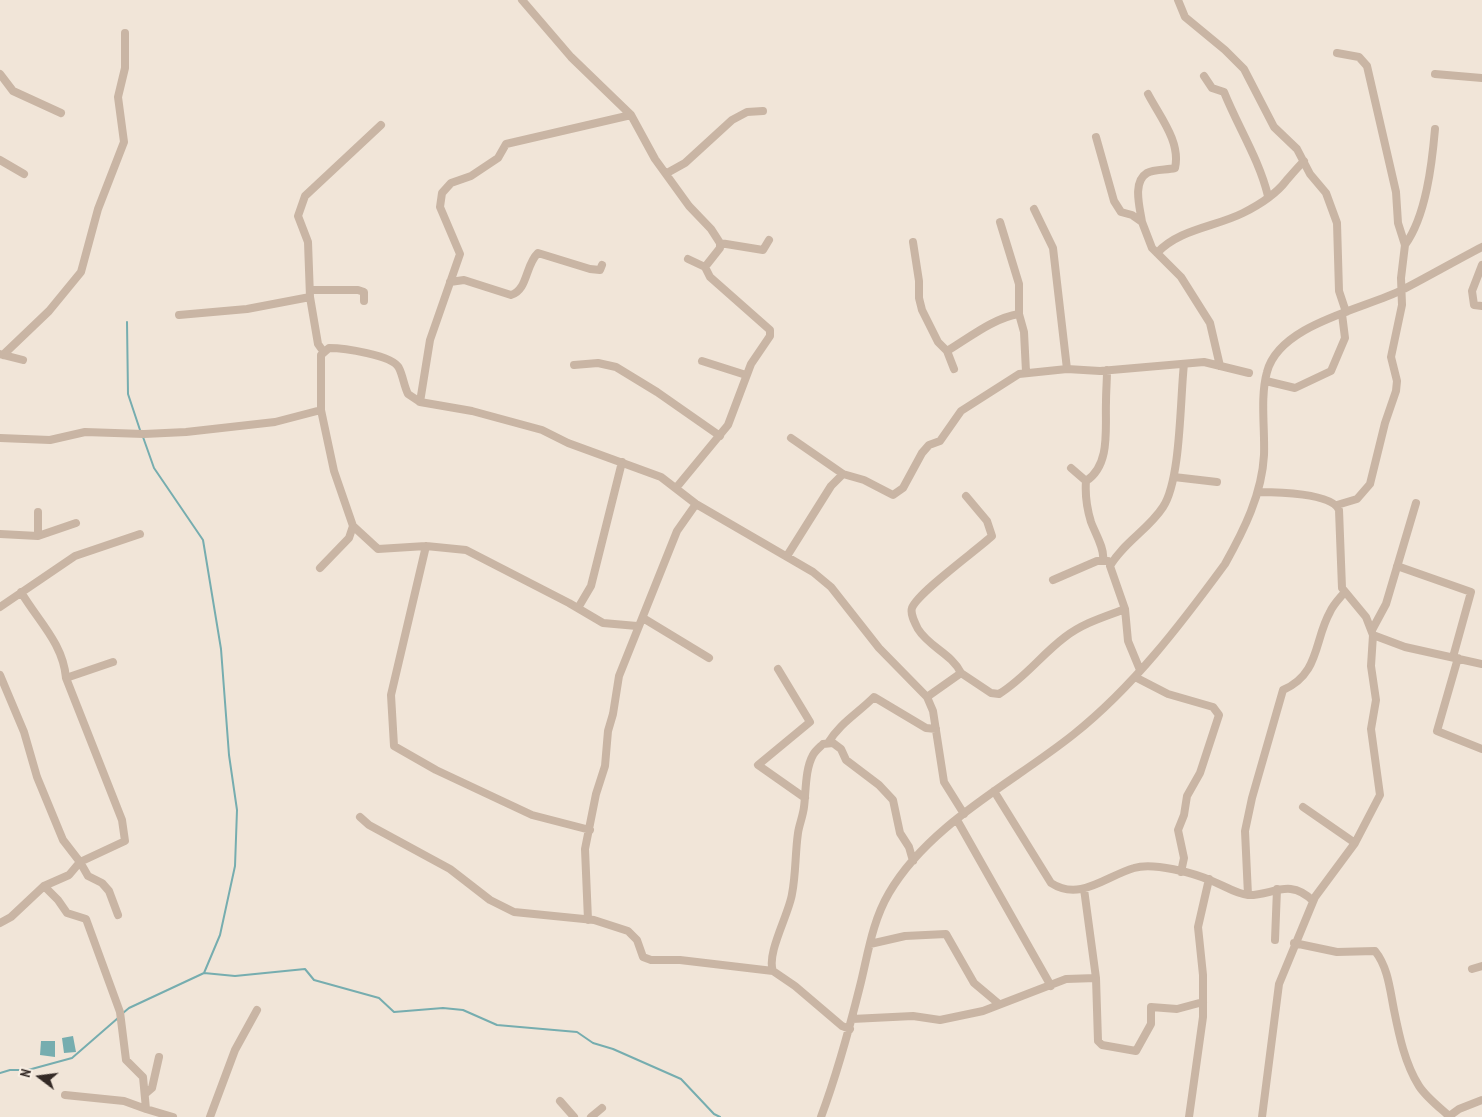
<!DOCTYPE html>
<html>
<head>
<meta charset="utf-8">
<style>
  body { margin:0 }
  #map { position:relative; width:1482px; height:1117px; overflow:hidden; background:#f1e5d8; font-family:"PT Sans Narrow",sans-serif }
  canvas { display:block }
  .north { position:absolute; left:15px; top:1052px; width:50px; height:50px; -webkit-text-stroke:4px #f9efe4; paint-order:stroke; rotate:285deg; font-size:14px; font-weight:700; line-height:20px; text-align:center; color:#342a26 }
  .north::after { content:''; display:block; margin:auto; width:18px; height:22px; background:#342a26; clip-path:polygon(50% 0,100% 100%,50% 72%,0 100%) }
</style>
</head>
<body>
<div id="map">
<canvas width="1482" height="1117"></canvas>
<div class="north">N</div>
</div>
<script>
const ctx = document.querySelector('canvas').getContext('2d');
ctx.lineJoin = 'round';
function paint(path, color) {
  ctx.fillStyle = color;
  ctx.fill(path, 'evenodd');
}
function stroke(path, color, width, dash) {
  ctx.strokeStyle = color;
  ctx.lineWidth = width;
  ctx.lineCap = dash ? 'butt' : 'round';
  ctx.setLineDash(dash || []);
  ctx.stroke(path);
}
const water = new Path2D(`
  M 73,1036 L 76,1052 L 64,1053 L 62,1038 Z
  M 41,1041 L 55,1041 L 55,1057 L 40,1055 Z`);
const stream = new Path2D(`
  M 127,322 L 128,394 L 140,430
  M 143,437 L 154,468 L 203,540 L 221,649 L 229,755 L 237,810 L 235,866 L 220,935 L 204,973
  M 123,1013 L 129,1008 L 204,973 L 235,976 L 305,969 L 314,980 L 379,998 L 394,1012 L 443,1008 L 463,1010 L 497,1025 L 577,1032 L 593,1043 L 613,1049 L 681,1079 L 714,1114 L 720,1117
  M 0,1073 L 10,1070 L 28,1070 L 72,1058 L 118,1018`);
const minor = new Path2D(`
  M 522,0 L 571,57 L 631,115 L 655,159 L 689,206 L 711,229 L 720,243 L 720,248 L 705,267
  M 1178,0 L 1185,17 L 1225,50 L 1244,69 L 1274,127 L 1297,149 L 1310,174 L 1326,193 L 1337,223 L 1339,291 L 1346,312
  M 0,74 L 13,91 L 61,113
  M 1435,74 L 1482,78
  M 1204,76 L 1212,88 L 1224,92 C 1238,127 1259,159 1268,196
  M 1096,137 L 1114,201 L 1121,212 L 1132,215 L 1142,222 L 1152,248 L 1181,277 L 1210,323 L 1220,366
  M 0,160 L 24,174
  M 667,173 L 685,163 L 732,120 L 747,112 L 763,111
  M 1034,209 L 1053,248 L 1067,369
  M 1000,222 L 1019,284 L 1019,314
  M 1142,222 C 1140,208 1132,182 1147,173 C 1154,169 1167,170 1175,168 C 1181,142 1160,117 1148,94
  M 913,242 L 919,281 L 919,298 L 922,310 L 938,342 L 947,351 C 969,338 993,318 1019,314 L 1024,332 L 1026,372
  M 720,243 L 763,250 L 769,240
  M 1405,245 C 1426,216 1432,164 1435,129
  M 1157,253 C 1179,229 1215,227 1243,213 C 1257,206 1276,194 1286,181 C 1292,174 1297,168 1304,161
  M 1482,265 L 1472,291 L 1474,305 L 1482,306
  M 450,282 L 464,280 L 511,295 C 528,290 525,265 538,253 L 590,269 L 600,270 L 602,265
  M 310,290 L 358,290 L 364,292 L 364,301
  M 179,315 L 247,309 L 310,297
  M 323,351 L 318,344 L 310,297 L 308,242 L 298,216 L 305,196 L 381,125
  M 947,351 L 954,369
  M 0,354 L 23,360
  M 3,355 L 49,311 L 81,272 L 98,209 L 124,142 L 118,97 L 125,68 L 125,33
  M 702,361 L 746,375
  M 574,365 L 598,363 L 616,367 L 657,392 L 720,436
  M 1266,381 L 1295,388 L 1331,371 L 1345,338 L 1342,314
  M 420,402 L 430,340 L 460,254 L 440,207 L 442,193 L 451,183 L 471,176 L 498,158 L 506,144 L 631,115
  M 0,438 L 50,440 L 85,432 L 144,434 L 186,432 L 275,422 L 321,410
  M 791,438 L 843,474 L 864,480 L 893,495 L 903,488 L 922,453 L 929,445 L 940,441 L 961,411 L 1019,374 L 1067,369 L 1100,371 L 1204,362 L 1249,373
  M 1071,468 L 1086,481 C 1085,494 1087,509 1091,522 C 1095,533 1105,549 1103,560
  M 1174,477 L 1217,482
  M 1086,481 C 1111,465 1105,428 1106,402 C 1106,391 1107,381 1107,370
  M 676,488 L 728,425 L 751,364 L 770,336 L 770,330 L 710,277 L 705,267 L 688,259
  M 1259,492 C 1276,492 1332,493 1339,510 L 1342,588 L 1366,617 L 1373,635 L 1371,666 L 1376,700 L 1371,729 L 1380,795 L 1355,843 L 1315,897 L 1279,984 L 1262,1117
  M 1337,505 L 1357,499 L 1370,484 L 1385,423 L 1396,391 L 1397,381 L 1391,357 L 1402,305 L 1401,278 L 1405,245 L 1398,223 L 1396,192 L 1367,66 L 1359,57 L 1337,53
  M 38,512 L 38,536
  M 353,526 L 378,549 L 426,546 L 466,550 L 569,603 L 603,623 L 637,626
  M 0,534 L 38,536 L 76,523
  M 426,546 L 391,695 L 394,746 L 436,770 L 532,815 L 590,830
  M 787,556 L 831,486 L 843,474
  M 1397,566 L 1471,592 L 1453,657
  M 320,568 L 349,538 L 353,526 L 334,471 L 321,410 L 321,355 L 329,348 C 343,348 393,355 399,368 C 403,376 404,386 408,394 L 420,402 L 472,411 L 542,430 L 568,443 L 661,477 L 696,504 L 813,572 L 831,587 L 879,648 L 927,697 L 933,711 L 944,782 L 964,814
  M 1053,580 L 1097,561 L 1108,561
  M 21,592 C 38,621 63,643 66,678
  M 0,607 L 75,556 L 140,534
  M 578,608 L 591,586 L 622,462
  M 643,618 L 709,658
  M 1372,630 L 1386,604 L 1416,503
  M 1373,635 L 1405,647 L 1482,664
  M 1458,658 L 1437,731 L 1482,749
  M 778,669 L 810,722 L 758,765 L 805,798
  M 1140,670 L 1128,641 L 1125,609 L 1110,566 C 1123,543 1149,529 1163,507 C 1181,480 1180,399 1184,364
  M 961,673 L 991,693 L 999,694 C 1025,678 1041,655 1065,637 C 1083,623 1104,617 1125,609
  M 0,675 L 24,732 L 37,777 L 63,840 L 80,862 L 88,876 L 102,883 L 109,891 L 118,915
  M 1135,677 L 1168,694 L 1213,707 L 1219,715 L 1200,773 L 1187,796 L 1184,815 L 1178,830 L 1184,858 L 1181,872
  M 927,697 L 961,673 C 952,654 929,647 918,629 C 915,623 910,614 912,608 C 917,593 977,550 992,536 L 987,521 L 966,496
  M 828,743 C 840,723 857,714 874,697 L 926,728 L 936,729
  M 994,791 L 1051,883 C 1080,902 1106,876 1134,868 C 1153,862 1194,873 1212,881 C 1223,885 1236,894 1248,895 C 1272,896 1289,877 1313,901
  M 1303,807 L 1355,843
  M 360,817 L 369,825 L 450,869 L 490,900 L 514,912 L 594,920 L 628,931 L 637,940 L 643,957 L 651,960 L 680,960 L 773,971 L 795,986 L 842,1026 L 850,1029
  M 957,820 L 1051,986
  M 44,886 L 58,900 L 67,913 L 86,919 L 120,1012 L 126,1060 L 143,1077 L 146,1109 L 173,1117
  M 1084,889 L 1096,978 L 1098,1041 L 1102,1045 L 1136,1051 L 1151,1024 L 1151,1007 L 1177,1009 L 1203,1002
  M 1248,895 L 1245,831 L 1252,798 L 1283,690 C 1320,674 1314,640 1330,612 C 1333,605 1339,599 1344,593
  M 588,920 L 585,849 L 596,794 L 605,766 L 608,731 L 613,714 L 619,676 L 677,531 L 696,504
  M 0,923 L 11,917 L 44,886 L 69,875 L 80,862 L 125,841 L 122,820 L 66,678 L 113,662
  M 1275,940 L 1277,889
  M 1294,943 L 1337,952 L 1375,951 C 1388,967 1390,990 1394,1010 C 1399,1035 1405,1064 1419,1086 C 1426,1097 1439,1107 1449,1116
  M 870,944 L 905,936 L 946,934 L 974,983 L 999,1004
  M 1472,969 L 1482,966
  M 773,971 C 766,954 789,914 792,894 C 796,874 795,854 798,833 C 799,825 803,816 804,807 C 806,792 805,769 813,755 C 815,751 820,747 823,744 L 833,743 L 841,749 L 846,760 L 879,785 L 893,800 L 900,833 L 909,847 L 913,861
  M 852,1019 L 913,1016 L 940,1020 L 983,1011 L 1066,979 L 1096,978
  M 145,1094 L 152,1088 L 159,1057
  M 65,1095 L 124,1101 L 146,1109
  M 560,1101 L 574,1117
  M 210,1117 L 235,1050 L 257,1010
  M 591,1117 L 602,1108
  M 821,1117 C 837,1074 849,1030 860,986 C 868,954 872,922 889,893 C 930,823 1013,783 1074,734 C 1133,687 1181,624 1225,564 C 1244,530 1262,494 1264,455 C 1265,428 1260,397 1267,372 C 1279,324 1364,309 1402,290 C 1429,276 1455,261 1482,247
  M 1189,1117 L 1203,1017 L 1203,975 L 1198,927 L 1209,879
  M 1448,1117 L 1459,1109 L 1482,1100`);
paint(water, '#76adaf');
stroke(stream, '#76adaf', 2);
stroke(minor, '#c9b5a4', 8);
</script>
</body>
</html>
